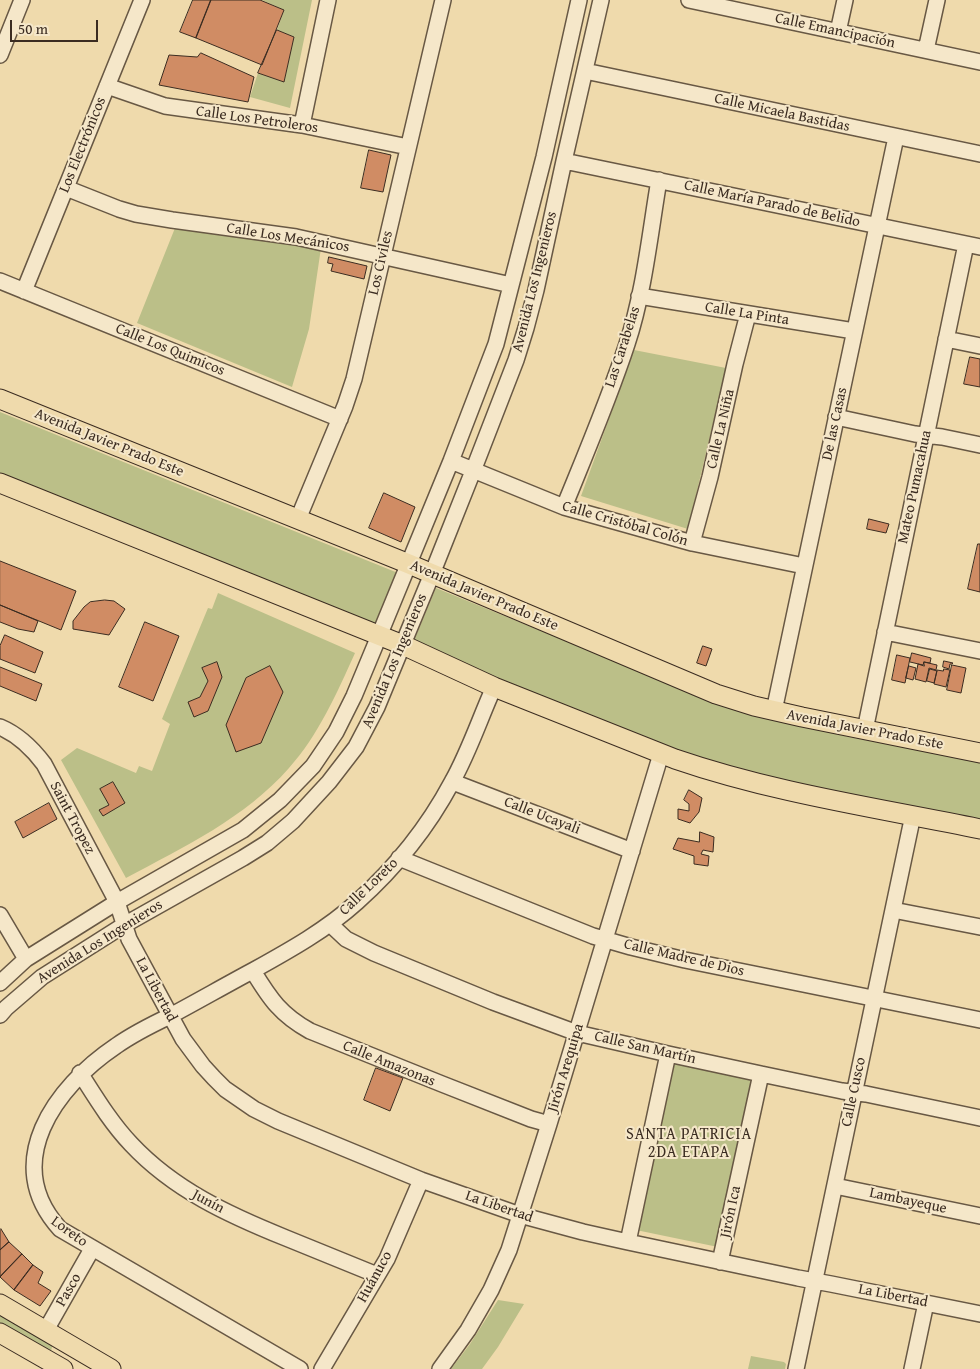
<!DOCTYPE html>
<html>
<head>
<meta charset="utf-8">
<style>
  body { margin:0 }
  #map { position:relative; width:980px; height:1369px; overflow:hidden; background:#efdaac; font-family:"Gentium Book Plus",serif }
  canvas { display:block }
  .scale { position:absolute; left:10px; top:20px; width:88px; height:22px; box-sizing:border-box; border:2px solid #3b2c21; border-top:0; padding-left:6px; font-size:15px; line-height:18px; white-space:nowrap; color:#3b2c21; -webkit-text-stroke:4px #f5e7c9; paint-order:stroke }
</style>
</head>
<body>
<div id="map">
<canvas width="980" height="1369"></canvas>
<div class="scale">50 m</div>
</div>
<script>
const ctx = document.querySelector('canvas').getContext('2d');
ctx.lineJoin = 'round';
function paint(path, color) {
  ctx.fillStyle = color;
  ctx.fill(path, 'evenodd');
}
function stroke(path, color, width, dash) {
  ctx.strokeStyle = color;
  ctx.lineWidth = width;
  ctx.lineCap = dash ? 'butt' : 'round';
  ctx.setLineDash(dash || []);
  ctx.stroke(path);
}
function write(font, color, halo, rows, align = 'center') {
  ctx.font = font + ' "Gentium Book Plus",serif';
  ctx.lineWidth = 4;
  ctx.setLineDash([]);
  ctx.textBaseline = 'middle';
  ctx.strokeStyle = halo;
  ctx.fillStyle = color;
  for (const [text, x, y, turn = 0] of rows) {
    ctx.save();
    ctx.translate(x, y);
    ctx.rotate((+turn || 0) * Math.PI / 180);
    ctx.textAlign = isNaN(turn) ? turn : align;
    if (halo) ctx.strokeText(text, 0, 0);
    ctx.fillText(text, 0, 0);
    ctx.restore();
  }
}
const green = new Path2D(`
  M 262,0 L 312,0 L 290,108 L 250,97 L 258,73 L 284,82 L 294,37 L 277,30 L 284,10 Z
  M 175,228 L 272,238 L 321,248 L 309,329 L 292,387 L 137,323 Z
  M 634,350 L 726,368 L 688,529 L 581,496 Z
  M 0,412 L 398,573 L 377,626 L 0,474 Z
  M 436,588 L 666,682 L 748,712 L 849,737 L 980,762 L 980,820 L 787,781 L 730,768 L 674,750 L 413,643 Z
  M 218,593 L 355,653 C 337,693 318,736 289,768 C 245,818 184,847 126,878 L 61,760 L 77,748 L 136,773 L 139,766 L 152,771 L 170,724 L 162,719 L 208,608 L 212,609 Z
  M 672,1059 L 755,1075 L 718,1247 L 636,1230 Z
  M 498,1300 L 524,1304 L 498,1347 L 482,1369 L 451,1369 L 470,1344 Z
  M 0,1310 L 53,1342 L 50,1356 L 0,1325 Z
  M 751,1356 L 784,1362 L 786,1364 L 785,1369 L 748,1369 Z`);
const building = new Path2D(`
  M 193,0 L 211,0 L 196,38 L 180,32 Z
  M 211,0 L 260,0 L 284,10 L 262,65 L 196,38 Z
  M 277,30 L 294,37 L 284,82 L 258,73 Z
  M 201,53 L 254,77 L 248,102 L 159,85 L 169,55 L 197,57 Z
  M 369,150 L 391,155 L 383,192 L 361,188 Z
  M 329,257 L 367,266 L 364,279 L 331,271 L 333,264 L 328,263 Z
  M 970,357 L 980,359 L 980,387 L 964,384 Z
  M 384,493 L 415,507 L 401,542 L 369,528 Z
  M 869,519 L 889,524 L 886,533 L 867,529 Z
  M 978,544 L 980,544 L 980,592 L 968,589 Z
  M 0,561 L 76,591 L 61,630 L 0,605 Z
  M 105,600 L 114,601 L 125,609 L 109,635 L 73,629 L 73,621 L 84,607 L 90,602 Z
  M 0,605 L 38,621 L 34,632 L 18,629 L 0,622 Z
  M 145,622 L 179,636 L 153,701 L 119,687 Z
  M 5,635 L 43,652 L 35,673 L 0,659 L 0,646 Z
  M 703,646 L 712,649 L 706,666 L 697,663 Z
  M 912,653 L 931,658 L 930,663 L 924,662 L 923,665 L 910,662 Z
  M 897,655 L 910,658 L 905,683 L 892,680 Z
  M 944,661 L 953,663 L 952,664 L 950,664 L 949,669 L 943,667 Z
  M 217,662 L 222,677 L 208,711 L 194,717 L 188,702 L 200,697 L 208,681 L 202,668 Z
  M 924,662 L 937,665 L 936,670 L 929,668 L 926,682 L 915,679 L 918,664 L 924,666 Z
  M 952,665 L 966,668 L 961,693 L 947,690 Z
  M 270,666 L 283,692 L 261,743 L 236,752 L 226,725 L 246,678 Z
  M 909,666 L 916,668 L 913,680 L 906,678 Z
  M 0,667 L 42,684 L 36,701 L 0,686 Z
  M 930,669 L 937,671 L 934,683 L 927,681 Z
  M 944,669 L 950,670 L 946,687 L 934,684 L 937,670 L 943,671 Z
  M 113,782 L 125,803 L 103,816 L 99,810 L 109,805 L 100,789 Z
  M 689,790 L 702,798 L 699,812 L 690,823 L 678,819 L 678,809 L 689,811 L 689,804 L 684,800 Z
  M 49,803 L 57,819 L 23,838 L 15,822 Z
  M 700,832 L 714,837 L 713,852 L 703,850 L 701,854 L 709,856 L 708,866 L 694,864 L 694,856 L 673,849 L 678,838 L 699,842 Z
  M 376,1068 L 403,1078 L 390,1111 L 364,1100 Z
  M 1,1229 L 9,1242 L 0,1250 L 0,1230 Z
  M 9,1242 L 22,1254 L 0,1277 L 0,1250 Z
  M 22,1254 L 33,1265 L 14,1290 L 0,1277 Z
  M 33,1265 L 43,1272 L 38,1283 L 51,1291 L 40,1306 L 14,1290 Z`);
const minor = new Path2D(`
  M 689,0 L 980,62
  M 838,32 L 845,0
  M 926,50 L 937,0
  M 0,55 L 22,0
  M 585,71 L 980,154
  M 107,86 L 165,106 L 302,125 L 408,147
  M 302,125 L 328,0
  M 564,161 L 980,247
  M 66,188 L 119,209 L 136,214 L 172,220 L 296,237 L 511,285
  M 0,281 L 340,419
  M 24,291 L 142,0
  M 639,296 L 854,331
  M 946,339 L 980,346
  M 836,417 L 915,434 L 942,437 L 980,445
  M 451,461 L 564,507 L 692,543 L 804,566
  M 564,507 C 586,453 609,399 627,344 C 644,293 650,233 659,180
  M 298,519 L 345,406 L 354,379 L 443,0
  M 692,543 L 710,477 L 735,364 L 748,314
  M 885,632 L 980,651
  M 774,711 L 896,137
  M 0,727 C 19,735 32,748 44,764 L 117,902 L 129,939 L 183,1039 L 203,1066 L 214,1078 L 225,1089 L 254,1109 L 278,1121 L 421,1180 L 520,1215 L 583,1232 L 628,1242 L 798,1278 L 831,1284 L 980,1314
  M 865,730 L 966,244
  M 453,782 L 632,851
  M 399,858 L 593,936 L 631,947 L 685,960 L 980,1020
  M 893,910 L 980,927
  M 0,915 L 26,959
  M 330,924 L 346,939 L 374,953 L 493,1002 L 577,1033 L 668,1054 L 761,1074 L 842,1091 L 866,1094 L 980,1118
  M 253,971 C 270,999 281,1015 310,1031 L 442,1084 L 531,1119 L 549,1124
  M 0,983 L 26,959 L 117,902 L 243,830 L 280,800 L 313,766 L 336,732 L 354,696 L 379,636 L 451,461 L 496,344 L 544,157 L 579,0
  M 0,1015 L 6,1008 L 42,977 L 124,925 L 243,858 L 267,843 L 293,821 L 329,782 L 356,747 L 377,707 L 432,574 L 473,471 L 516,360 L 526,328 L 536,290 L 564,161 L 601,0
  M 80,1073 C 96,1098 111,1123 131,1144 C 174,1190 229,1215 286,1238 C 316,1250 347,1263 377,1275
  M 835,1186 L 980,1216
  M 628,1242 L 668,1054
  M 720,1262 L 761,1074
  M 46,1330 L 92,1249
  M 300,1369 L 60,1229 C 0,1163 55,1087 116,1046 C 133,1034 151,1025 170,1016 C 198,1001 226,985 254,970 C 290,950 326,930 357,902 C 395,868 428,827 452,782 C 469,752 480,718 494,687
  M 322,1369 L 387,1259 L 421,1180
  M 440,1369 L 468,1330 L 491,1290 L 509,1250 L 549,1124 L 661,754
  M 796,1369 L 913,815
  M 912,1369 L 926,1303`);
const major = new Path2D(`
  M 0,399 L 409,564 L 716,694 L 754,706 L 802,717 L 980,753
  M 0,483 L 403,645 L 494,687 L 675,759 C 774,793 878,808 980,829
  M 0,1304 L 111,1369
  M 0,1333 L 63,1369`);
const streetNames = [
  ["Calle Emancipación",835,31,12],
  ["Calle Micaela Bastidas",782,113,12],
  ["Calle Los Petroleros",257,120,8],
  ["Los Electrónicos",83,145,-68],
  ["Calle María Parado de Belido",772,204,12],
  ["Calle Los Mecánicos",288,238,9],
  ["Los Civiles",381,263,-77],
  ["Avenida Los Ingenieros",535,282,-76],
  ["Calle La Pinta",747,314,9],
  ["Las Carabelas",623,347,-72],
  ["Calle Los Quimicos",170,350,22],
  ["De las Casas",835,424,-78],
  ["Calle La Niña",721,429,-77],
  ["Avenida Javier Prado Este",109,443,22],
  ["Mateo Pumacahua",915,487,-78],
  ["Calle Cristóbal Colón",625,524,16],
  ["Avenida Javier Prado Este",484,596,23],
  ["Avenida Los Ingenieros",395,661,-67],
  ["Avenida Javier Prado Este",865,730,11],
  ["Calle Ucayali",542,816,21],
  ["Saint Tropez",72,818,62],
  ["Calle Loreto",369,887,-44],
  ["Avenida Los Ingenieros",100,942,-32],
  ["Calle Madre de Dios",684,958,13],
  ["La Libertad",156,990,62],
  ["Calle San Martín",645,1048,13],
  ["Calle Amazonas",389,1064,22],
  ["Jirón Arequipa",566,1068,-73],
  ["Calle Cusco",854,1092,-78],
  ["Lambayeque",908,1201,12],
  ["Junín",208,1202,28],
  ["La Libertad",499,1207,19],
  ["Jirón Ica",731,1212,-78],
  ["Loreto",69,1232,36],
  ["Huánuco",375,1277,-61],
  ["Pasco",69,1290,-60],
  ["La Libertad",893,1296,11]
];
const neighbourhoodNames = [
  ["SANTA PATRICIA",689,1135],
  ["2DA ETAPA",689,1153]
];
paint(green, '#bbbf88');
paint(building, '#d08c64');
stroke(building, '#3b2c21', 1);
stroke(minor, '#685844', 18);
stroke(major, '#3b2c21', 21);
stroke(minor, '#f5e7c9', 15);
stroke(major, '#efdaac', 19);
write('15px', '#3b2c21', '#f5e7c9', streetNames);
ctx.letterSpacing = '1px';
write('16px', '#3b2c21', '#f5e7c9', neighbourhoodNames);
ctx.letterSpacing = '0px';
</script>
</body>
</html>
